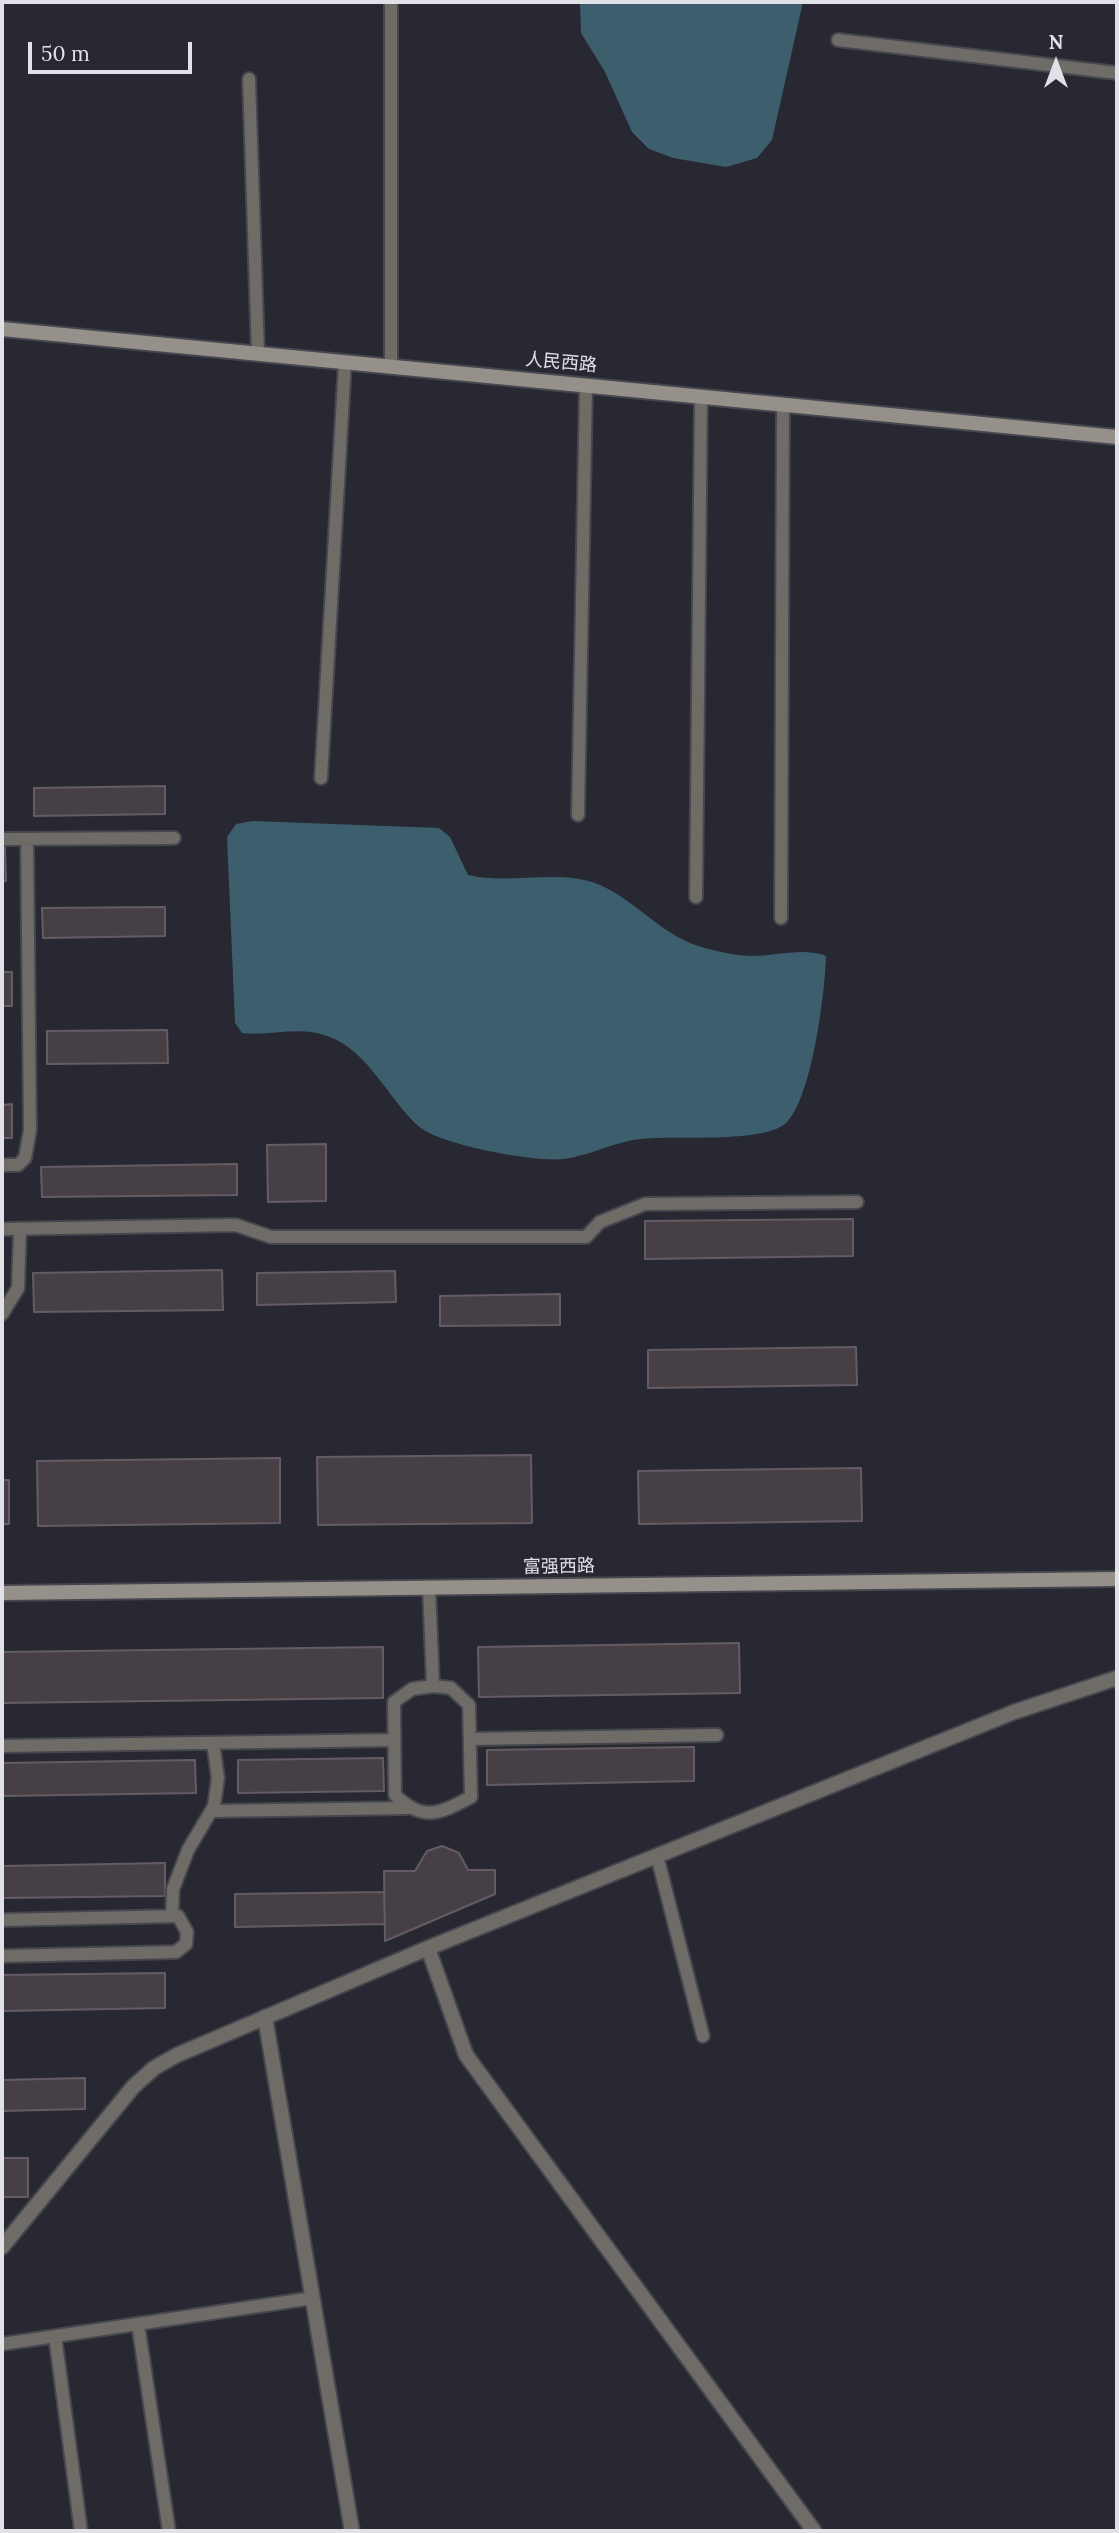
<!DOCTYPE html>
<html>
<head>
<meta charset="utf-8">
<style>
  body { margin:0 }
  #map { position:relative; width:1119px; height:2533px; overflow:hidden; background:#272831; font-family:Lora,serif }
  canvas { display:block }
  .frame { position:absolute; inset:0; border:4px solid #e1e2e8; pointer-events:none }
  .north { position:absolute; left:1021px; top:28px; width:70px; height:70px; -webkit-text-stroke:5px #272831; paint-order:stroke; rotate:0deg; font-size:19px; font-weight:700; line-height:28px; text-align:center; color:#e1e2e8 }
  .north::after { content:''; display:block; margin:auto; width:24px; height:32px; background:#e1e2e8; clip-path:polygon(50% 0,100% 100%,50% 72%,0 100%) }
  .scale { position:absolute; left:28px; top:42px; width:164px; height:32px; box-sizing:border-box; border:4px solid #e1e2e8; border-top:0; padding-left:9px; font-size:21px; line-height:24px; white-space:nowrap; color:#e1e2e8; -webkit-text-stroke:5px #272831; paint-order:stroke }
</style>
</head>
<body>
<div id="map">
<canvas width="1119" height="2533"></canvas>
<div class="frame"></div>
<div class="north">N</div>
<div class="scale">50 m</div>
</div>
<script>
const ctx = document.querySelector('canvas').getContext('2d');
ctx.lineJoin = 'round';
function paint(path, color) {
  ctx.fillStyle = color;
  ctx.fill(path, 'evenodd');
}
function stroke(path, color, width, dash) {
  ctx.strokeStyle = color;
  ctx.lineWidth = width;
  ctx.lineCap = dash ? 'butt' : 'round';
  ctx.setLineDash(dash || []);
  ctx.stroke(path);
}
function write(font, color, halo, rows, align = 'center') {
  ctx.font = font + ' Lora,"Noto Sans SC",serif';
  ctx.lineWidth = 6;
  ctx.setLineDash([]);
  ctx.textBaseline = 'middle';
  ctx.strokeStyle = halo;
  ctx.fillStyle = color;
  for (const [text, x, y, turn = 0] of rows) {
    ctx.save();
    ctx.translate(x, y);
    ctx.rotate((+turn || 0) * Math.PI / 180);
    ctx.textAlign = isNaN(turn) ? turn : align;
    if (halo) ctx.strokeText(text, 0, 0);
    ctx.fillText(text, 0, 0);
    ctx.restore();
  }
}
const water = new Path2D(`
  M 580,2 L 803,2 L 772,140 L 757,158 L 726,167 L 673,158 L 649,149 L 632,132 L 605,72 L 581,33 Z
  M 253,821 L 439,828 L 450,837 L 468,875 C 510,885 560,868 600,885 C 637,901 664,938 705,948 C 720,952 737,956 752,956 C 775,956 804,947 826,956 C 825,993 812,1098 786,1123 C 763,1144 674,1135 640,1139 C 614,1142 589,1156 563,1159 C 539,1162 477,1150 453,1142 C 442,1139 424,1132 416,1124 C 384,1093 366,1046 321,1034 C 295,1027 269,1036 242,1033 L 235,1023 L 227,837 L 236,824 Z`);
const building = new Path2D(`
  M 165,786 L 165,814 L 34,816 L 34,788 Z
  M 2,847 L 5,847 L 6,881 L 2,881 Z
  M 165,907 L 165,936 L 43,938 L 42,908 Z
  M 2,972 L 12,972 L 12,1006 L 2,1006 Z
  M 167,1030 L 168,1063 L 47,1064 L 47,1031 Z
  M 12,1104 L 12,1138 L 2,1138 L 2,1105 Z
  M 326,1144 L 326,1201 L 268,1202 L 267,1145 Z
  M 237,1164 L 237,1195 L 42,1197 L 41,1167 Z
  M 853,1219 L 853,1256 L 645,1259 L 645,1221 Z
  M 222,1270 L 223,1310 L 34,1312 L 33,1273 Z
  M 395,1271 L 396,1302 L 257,1305 L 257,1273 Z
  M 560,1294 L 560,1325 L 440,1326 L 440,1296 Z
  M 856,1347 L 857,1385 L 648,1388 L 648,1350 Z
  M 531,1455 L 532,1523 L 318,1525 L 317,1457 Z
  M 280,1458 L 280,1523 L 38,1526 L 37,1461 Z
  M 861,1468 L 862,1521 L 639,1524 L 638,1471 Z
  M 2,1480 L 9,1480 L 9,1524 L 2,1524 Z
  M 739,1643 L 740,1693 L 479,1697 L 478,1647 Z
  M 383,1647 L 383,1698 L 2,1703 L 2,1652 Z
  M 694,1747 L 694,1781 L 487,1785 L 487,1750 Z
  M 383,1758 L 384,1791 L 238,1793 L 238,1760 Z
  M 195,1760 L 196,1793 L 2,1796 L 2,1763 Z
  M 442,1846 L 459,1853 L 468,1870 L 495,1870 L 495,1894 L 385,1941 L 384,1871 L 415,1871 L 427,1851 Z
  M 165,1863 L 165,1896 L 2,1898 L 2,1866 Z
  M 384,1892 L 385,1924 L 235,1927 L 235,1894 Z
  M 165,1973 L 165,2008 L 2,2011 L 2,1975 Z
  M 85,2078 L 85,2109 L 2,2111 L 2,2080 Z
  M 2,2158 L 28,2158 L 28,2197 L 2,2197 Z`);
const lane = new Path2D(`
  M 391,2 L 391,366
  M 838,40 L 1117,73
  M 249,79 L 258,353
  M 321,778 L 345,362
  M 578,815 L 586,385
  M 2,839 L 174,838
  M 696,897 L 701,396
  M 781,918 L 783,404
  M 2,1165 L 18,1165 L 25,1158 L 30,1130 L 27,839
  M 2,1229 L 236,1225 L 271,1237 L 586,1237 L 600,1222 L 645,1204 L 857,1202
  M 2,1314 L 18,1288 L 20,1229
  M 429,1587 L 433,1686
  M 433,1686 L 451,1688 L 469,1705 L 471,1797 C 439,1814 423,1822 395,1795 L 394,1702 L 412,1689 Z
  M 470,1739 L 717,1735
  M 2,1746 L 394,1740
  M 212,1811 L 407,1808
  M 657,1856 L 703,2036
  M 172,1916 L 173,1889 L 188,1850 L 214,1806 L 218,1778 L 213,1743
  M 2,1920 L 178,1916 L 187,1932 L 186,1944 L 176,1952 L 2,1956
  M 138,2324 L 169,2531
  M 55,2336 L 81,2531
  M 2,2344 L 313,2298`);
const street = new Path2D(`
  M 428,1948 L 466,2055 L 814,2531
  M 265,2017 L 352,2531
  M 2,2247 L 133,2087 L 154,2068 L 177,2055 L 428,1948 L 1014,1712 L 1117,1678`);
const secondary = new Path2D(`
  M 2,329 L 1117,437
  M 2,1593 L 1117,1579`);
const streetNames = [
  ["人民西路",561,363,5],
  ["富强西路",559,1567,-1]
];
paint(water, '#3c5e6d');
paint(building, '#473f46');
stroke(building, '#655c63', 2);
stroke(lane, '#45464e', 16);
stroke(street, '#45464e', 18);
stroke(secondary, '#45464e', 18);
stroke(lane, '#6f6b67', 12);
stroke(street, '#6f6b67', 14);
stroke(secondary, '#96908a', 14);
write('18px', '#e1e2e8', '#272831', streetNames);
</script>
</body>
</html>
